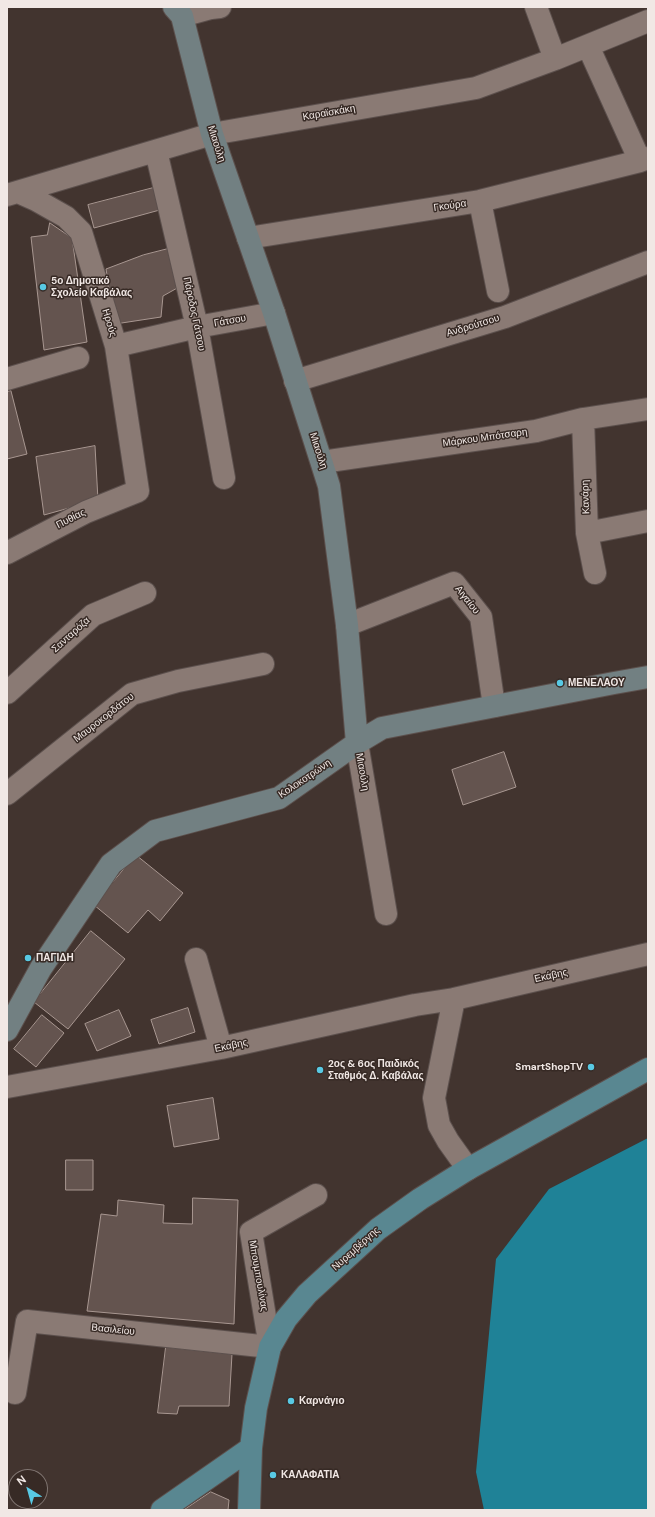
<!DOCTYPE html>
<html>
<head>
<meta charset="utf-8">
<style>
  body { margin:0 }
  #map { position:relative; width:655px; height:1517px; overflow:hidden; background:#42342f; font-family:"DM Sans",sans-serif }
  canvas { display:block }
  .frame { position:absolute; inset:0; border:8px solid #f1e8e5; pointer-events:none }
  .north { position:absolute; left:8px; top:1469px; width:40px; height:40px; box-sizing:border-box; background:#372a25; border:1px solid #817672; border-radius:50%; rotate:323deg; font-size:11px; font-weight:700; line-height:16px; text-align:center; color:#f1e8e5 }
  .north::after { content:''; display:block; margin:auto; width:14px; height:18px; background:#58c9e4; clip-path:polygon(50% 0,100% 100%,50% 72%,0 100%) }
</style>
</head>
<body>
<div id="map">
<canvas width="655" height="1517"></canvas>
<div class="frame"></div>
<div class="north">N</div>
</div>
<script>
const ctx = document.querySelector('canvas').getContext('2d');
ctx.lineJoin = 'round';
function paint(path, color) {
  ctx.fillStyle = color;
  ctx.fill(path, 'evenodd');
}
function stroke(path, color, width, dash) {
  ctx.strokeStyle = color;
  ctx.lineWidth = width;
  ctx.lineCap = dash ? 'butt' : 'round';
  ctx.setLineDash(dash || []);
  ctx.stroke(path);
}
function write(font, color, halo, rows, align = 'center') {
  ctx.font = font + ' "DM Sans",sans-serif';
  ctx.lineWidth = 3;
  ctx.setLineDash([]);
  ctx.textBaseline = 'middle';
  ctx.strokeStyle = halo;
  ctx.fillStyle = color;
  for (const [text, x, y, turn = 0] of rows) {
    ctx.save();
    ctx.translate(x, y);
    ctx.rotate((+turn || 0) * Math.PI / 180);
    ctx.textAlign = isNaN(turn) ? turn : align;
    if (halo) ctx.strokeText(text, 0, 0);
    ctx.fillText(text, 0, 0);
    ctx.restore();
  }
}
const water = new Path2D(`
  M 648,1138 L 648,1510 L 484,1510 L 476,1472 L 496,1259 L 549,1189 Z`);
const building = new Path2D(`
  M 161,186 L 167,208 L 94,228 L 88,205 Z
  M 50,223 L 72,238 L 87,342 L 44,350 L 31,237 L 47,235 Z
  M 168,249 L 179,287 L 163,296 L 161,317 L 115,324 L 106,269 L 143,255 Z
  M 11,391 L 27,454 L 7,459 L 7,392 Z
  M 95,446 L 98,500 L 44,515 L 36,457 Z
  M 504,752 L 516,787 L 463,805 L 452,770 Z
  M 136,855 L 183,893 L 160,921 L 148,910 L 128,933 L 94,905 Z
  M 91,931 L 125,959 L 68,1029 L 34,1002 Z
  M 188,1008 L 195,1032 L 159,1044 L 151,1020 Z
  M 119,1010 L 131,1036 L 97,1051 L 85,1024 Z
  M 42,1015 L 64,1033 L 36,1067 L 14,1049 Z
  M 213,1098 L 219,1139 L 174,1147 L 167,1106 Z
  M 66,1160 L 93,1160 L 93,1190 L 66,1190 Z
  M 193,1198 L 238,1200 L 234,1324 L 87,1311 L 101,1214 L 117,1216 L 118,1200 L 164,1205 L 163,1223 L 192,1224 Z
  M 166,1347 L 232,1354 L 229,1406 L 179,1406 L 177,1414 L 158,1413 Z
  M 211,1492 L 229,1500 L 228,1510 L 184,1510 Z`);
const street = new Path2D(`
  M 536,7 L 555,59
  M 182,16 L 211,8 L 220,7
  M 588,46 L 640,161
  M 156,151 L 197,327 L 224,478
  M 7,195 L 212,134 L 476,88 L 555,59 L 648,21
  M 480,201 L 498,291
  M 248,238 L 480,201 L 640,161 L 648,158
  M 116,346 L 197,327 L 274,313
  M 7,379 L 78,358
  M 295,381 L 505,317 L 648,262
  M 583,419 L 587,533 L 595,573
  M 322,462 L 536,431 L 583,419 L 648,409
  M 587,533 L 648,521
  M 7,553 L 86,512 L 138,491 L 116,346 L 81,232 L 66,217 L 36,200 L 18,192
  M 347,625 L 454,583 L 481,617 L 494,706
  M 7,693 L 93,615 L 145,593
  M 357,743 L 386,914
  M 7,794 L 132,694 L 178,681 L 263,664
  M 196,959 L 221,1048
  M 7,1087 L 221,1048 L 415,1005 L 454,999
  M 468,1169 L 448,1141 L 439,1125 L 434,1098 L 454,999 L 648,954
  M 15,1393 L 27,1321 L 270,1347 L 251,1232 L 316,1195`);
const secondary = new Path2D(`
  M 174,7 L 182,16 L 212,134 L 274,313 L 329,486 L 347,625 L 357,743
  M 7,1030 L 41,968 L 111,864 L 155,831 L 279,798 L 357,743 L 382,728 L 614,683 L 648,677`);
const primary = new Path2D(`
  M 162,1510 L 251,1448
  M 249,1510 L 251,1448 L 256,1408 L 270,1347 L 286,1319 L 307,1294 L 378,1229 L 420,1199 L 468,1169 L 648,1069`);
const markers = [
  [43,287,4,"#58c9e4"],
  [560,683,4,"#58c9e4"],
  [28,958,4,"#58c9e4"],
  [591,1067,4,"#58c9e4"],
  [320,1070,4,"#58c9e4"],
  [291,1401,4,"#58c9e4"],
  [273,1475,4,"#58c9e4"]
];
const streetNames = [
  ["Καραϊσκάκη",329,113,-10],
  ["Μιαούλη",216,144,72],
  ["Γκούρα",450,206,-8],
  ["Πάροδος Γάτσου",194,314,78],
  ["Γάτσου",230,321,-10],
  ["Ηρούς",109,323,73],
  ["Ανδρούτσου",473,326,-17],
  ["Μάρκου Μπότσαρη",485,438,-8],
  ["Μιαούλη",318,451,72],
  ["Κανάρη",586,497,-92],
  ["Πυθίας",71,519,-27],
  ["Αιγαίου",467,600,52],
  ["Σανταρόζα",71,635,-42],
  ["Μαυροκορδάτου",104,718,-38],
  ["Μιαούλη",362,772,80],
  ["Κολοκοτρώνη",305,779,-34],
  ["Εκάβης",551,976,-13],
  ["Εκάβης",231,1046,-12],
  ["Νυρεμβέργης",356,1249,-42],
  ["Μπουμπουλίνας",258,1276,80],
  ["Βασιλείου",113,1330,6]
];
const poiNames = [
  ["5ο Δημοτικό",51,281],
  ["Σχολείο Καβάλας",51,293],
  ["ΜΕΝΕΛΑΟΥ",568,683],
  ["ΠΑΓΙΔΗ",36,958],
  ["2ος & 6ος Παιδικός",328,1064],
  ["Σταθμός Δ. Καβάλας",328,1076],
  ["SmartShopTV",583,1067,"right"],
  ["Καρνάγιο",299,1401],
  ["ΚΑΛΑΦΑΤΙΑ",281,1475]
];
paint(water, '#1f8297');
paint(building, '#64544f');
stroke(building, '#a89791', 1);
stroke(street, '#5c504d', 24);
stroke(secondary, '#5c504d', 24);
stroke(primary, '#5c504d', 24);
stroke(street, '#8a7a74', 22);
stroke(secondary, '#728082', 22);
stroke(primary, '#598791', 22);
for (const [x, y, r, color] of markers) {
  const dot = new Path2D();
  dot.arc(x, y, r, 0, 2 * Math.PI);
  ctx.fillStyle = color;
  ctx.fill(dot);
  stroke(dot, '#372a25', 1.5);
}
write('10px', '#f1e8e5', '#372a25', streetNames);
write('bold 10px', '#f1e8e5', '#372a25', poiNames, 'left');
</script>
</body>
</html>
